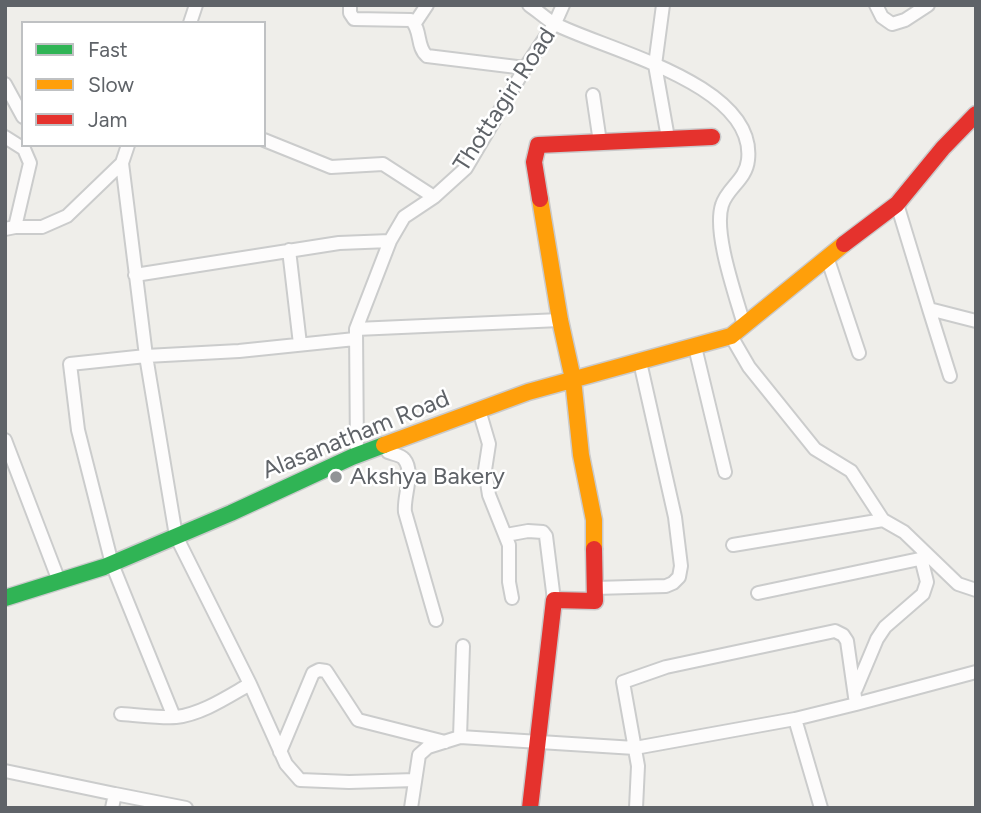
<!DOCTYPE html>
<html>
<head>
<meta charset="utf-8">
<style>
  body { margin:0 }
  #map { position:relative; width:981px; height:813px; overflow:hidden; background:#efeeea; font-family:Figtree,sans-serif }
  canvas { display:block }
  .frame { position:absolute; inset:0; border:7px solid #5f6368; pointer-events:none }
  .legend { position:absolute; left:21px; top:21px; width:245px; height:126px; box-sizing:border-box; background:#fff; border:2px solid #bfc1c3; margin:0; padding:9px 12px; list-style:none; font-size:21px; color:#5f6368 }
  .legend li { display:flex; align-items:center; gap:14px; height:35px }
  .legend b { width:35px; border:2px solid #bfc1c3 }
</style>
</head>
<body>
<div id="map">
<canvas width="981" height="813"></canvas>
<div class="frame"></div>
<ul class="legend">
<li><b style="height:9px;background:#30b455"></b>Fast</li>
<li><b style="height:9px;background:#ff9f0a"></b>Slow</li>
<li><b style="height:9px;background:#e5322d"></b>Jam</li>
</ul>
</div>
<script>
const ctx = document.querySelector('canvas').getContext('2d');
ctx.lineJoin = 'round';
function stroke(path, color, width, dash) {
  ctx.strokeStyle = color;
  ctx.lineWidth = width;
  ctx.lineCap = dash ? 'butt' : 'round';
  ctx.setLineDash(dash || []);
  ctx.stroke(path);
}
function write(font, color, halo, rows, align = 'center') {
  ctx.font = font + ' Figtree,sans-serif';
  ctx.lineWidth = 5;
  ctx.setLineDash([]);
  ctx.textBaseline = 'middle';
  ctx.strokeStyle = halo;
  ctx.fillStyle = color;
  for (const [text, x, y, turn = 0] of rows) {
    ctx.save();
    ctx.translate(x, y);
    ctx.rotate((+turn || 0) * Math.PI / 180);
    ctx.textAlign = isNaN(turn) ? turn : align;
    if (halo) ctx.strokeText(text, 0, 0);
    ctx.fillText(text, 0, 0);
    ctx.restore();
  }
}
const street = new Path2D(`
  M 350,5 L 350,13 L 354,19 L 411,20 C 422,30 416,47 427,56 L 525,68
  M 529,5 C 538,11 546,19 555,24 C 606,50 757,84 748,160 C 746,180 727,188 722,205 C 713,233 736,296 744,325
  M 663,5 L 655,65 L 668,138
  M 876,5 L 882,17 L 892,24 L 905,20 L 928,5
  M 190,23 L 196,5
  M 415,23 L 427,5
  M 5,84 L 23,117
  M 593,95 L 600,142
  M 5,137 L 24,149 L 30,163 L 15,227
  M 264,140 L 331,167 L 383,164 L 434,197
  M 122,163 L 146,356 L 176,536 L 250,684 L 286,764 L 300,780 L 349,782 L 415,780
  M 897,204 L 929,309 L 976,321
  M 5,229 L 15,227 L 42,227 L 67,216 L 122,163 L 128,145
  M 289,250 L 300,344
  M 827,257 L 859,353
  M 135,275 L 339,243 L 390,241
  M 929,309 L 950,376
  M 356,329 L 560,320
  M 731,336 L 749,367 L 815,449 L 851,471 L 883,520 L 904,532 L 958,584 L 976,590
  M 695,347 L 725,472
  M 479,410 L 489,444 L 485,470 L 489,495 L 509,545 L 509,582 L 512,598
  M 5,440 L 59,581
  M 385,445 L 388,452 C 393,454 401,455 404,459 C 415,472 403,497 405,512 L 436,620
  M 357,455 L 356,329 L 390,241 L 404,217 L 434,197 L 466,168 L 525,68 L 555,23 L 563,5
  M 506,535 L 528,531 L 543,532 L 546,536 L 554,600
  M 733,545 L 883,520
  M 595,588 L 666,586 L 673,583 L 679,577 L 681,566 L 675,517 L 640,362
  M 758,593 L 929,557
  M 856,689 L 877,639 L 885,627 L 923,594 L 927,582 L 921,558
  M 856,704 L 976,672
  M 121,714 C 139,715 158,718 176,717 C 202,714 227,697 250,684
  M 174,717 L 112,564 L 78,430 L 70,364 L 146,356 L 239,351 L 355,339
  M 460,737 L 463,646
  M 280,752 L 313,673 L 319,670 L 326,671 L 358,720 L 445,742
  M 5,771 L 115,794 L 112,808
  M 115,794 L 186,808
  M 411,808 L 419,755 L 428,747 L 460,737 L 635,748 L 795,719
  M 636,808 L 638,766 L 623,682 L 666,667 L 835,631 L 843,635 L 847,641 L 856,704 L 795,719 L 821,808`);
const fast = new Path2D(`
  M 5,598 L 104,567 L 231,513 L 352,457 L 384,445`);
const slow = new Path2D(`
  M 540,199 L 560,320 L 573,379 L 581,455 L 594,520 L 594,549
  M 384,445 L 528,392 L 731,336 L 844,244`);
const jam = new Path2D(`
  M 540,199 L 534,162 L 538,145 L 712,137
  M 844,244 L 897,204 L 943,148 L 976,114
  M 530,808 L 554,600 L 595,601 L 594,549`);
const markers = [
  [336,477,7,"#919496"]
];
const streetNames = [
  ["Thottagiri Road",505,100,-57],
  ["Alasanatham Road",356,435,-22]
];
const poiNames = [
  ["Akshya Bakery",350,477]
];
stroke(street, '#cbcccc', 16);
stroke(fast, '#cacacb', 19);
stroke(slow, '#cacacb', 19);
stroke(jam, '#cacacb', 19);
stroke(street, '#fdfcfc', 12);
stroke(fast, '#30b455', 16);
stroke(slow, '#ff9f0a', 16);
stroke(jam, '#e5322d', 16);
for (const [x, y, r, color] of markers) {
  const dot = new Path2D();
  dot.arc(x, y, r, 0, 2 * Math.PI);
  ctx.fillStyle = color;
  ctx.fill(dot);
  stroke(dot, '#fff', 2.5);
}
write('24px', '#5f6368', '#fff', streetNames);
write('24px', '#5f6368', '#fff', poiNames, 'left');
</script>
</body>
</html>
